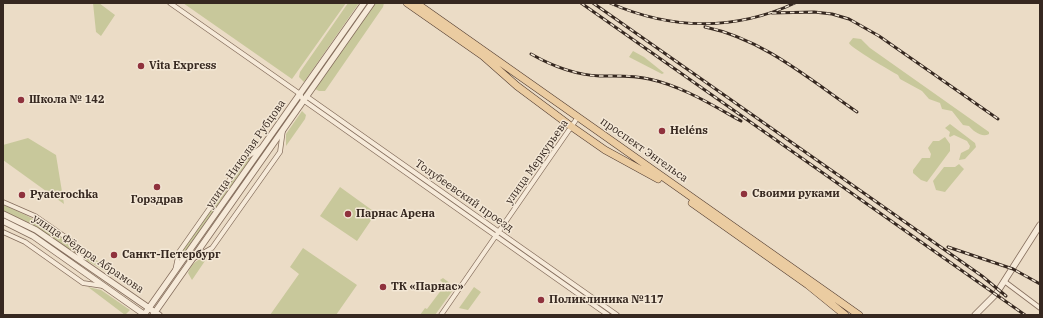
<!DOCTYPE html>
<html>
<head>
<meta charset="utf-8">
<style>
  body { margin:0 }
  #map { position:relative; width:1043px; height:318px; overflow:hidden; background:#ebdcc6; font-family:"IBM Plex Serif",serif }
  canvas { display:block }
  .frame { position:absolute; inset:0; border:4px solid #362820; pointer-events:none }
</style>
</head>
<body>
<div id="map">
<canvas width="1043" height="318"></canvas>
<div class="frame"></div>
</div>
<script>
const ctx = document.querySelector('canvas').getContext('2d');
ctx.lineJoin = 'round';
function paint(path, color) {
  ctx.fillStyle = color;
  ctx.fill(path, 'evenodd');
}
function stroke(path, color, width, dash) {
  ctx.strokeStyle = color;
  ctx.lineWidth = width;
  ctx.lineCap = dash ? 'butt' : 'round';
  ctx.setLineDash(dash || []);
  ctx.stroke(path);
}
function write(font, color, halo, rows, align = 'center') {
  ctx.font = font + ' "IBM Plex Serif",serif';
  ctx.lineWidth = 3;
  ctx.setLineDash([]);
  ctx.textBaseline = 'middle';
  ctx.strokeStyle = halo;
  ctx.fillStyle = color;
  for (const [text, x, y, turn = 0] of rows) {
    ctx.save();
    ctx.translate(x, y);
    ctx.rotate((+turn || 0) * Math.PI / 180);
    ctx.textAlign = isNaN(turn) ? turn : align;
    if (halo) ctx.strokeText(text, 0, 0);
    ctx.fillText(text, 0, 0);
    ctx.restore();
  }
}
const green = new Path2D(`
  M 93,3 L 99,3 L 115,15 L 101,36 L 96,32 Z
  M 183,3 L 346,3 L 292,79 Z
  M 348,3 L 359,3 L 304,82 L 299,77 L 300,72 Z
  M 375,3 L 384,3 L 383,7 L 325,91 L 319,91 L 315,89 Z
  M 853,38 L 861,39 L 870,48 L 989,132 L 989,134 C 982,138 973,131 969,126 L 963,125 L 952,111 L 942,109 L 940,103 L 929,99 L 922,91 L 900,79 L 898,75 C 891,71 851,48 849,43 Z
  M 633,51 L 644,57 L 664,73 L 662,74 L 629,57 Z
  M 302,111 L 306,115 L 305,119 L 286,146 L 286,134 Z
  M 950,124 L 975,143 L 976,147 L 965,159 L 959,160 L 961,153 L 969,149 L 970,146 L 967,141 L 954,135 L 950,137 L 949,136 L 950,132 L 945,128 Z
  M 945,137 L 950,144 L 950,151 L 927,182 L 921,180 L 913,173 L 913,170 L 922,158 L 930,158 L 931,154 L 928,148 L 933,141 L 939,141 Z
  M 28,138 L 56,155 L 64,204 L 3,160 L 3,145 Z
  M 252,156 L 179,260 L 181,252 L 247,158 Z
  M 959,164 L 964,169 L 945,192 L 936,190 L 933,181 L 944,167 L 955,167 Z
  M 340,187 L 376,213 L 357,241 L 320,216 Z
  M 3,205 C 20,211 69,236 75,253 L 27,222 L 3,211 Z
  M 79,248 L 112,271 L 110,274 L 86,260 Z
  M 303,248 L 357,285 L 336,315 L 270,315 L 299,274 L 290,267 Z
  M 208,255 L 209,255 L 192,280 L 188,273 C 192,262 198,260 208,255 Z
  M 443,278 L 451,284 L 453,290 L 435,315 L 420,315 L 425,308 L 427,309 L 442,289 L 440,287 L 443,283 L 440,280 Z
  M 88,287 L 101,290 L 130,310 L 125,315 Z
  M 474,287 L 481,292 L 468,310 L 459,308 Z`);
const minor = new Path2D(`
  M 170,3 L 300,94 L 303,100 L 608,315
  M 306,96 L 617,315
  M 3,202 L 35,216 L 71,241 L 75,246 L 82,261
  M 3,232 L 25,242 L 83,283 L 103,286
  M 194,258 L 212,248 L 280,152 L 283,130
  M 175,271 L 179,252 L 245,158 L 261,148
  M 1004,281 L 1040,308
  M 441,315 L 578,117`);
const tertiary = new Path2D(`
  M 3,214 L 36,230 L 159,315
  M 3,221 L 33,236 L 145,315
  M 144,315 L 364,3
  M 153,315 L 372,3
  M 975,315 L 996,294 L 1040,225`);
const primary = new Path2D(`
  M 407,3 L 483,56 L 517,86 L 572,127 L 605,150 L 658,179
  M 416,3 L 859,315
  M 692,203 L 808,285 L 845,315`);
const rail = new Path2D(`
  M 581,3 L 1025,315
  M 593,3 L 982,276 L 1006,296
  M 610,3 C 671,30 735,31 795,3
  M 772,13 L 814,12 L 832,14 L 849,19 L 879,36 L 998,119
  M 705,27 C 763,39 809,79 857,112
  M 531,54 C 552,66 576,75 600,76 C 617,76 633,75 649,79 C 682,86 712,105 741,121
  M 948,247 L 1013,269 L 1040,284`);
const markers = [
  [141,66,4,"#8f323d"],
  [21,100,4,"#8f323d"],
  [662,131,4,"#8f323d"],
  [157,187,4,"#8f323d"],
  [744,194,4,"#8f323d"],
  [22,195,4,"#8f323d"],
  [348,214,4,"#8f323d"],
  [114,255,4,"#8f323d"],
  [383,287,4,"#8f323d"],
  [541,300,4,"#8f323d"]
];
const poiNames = [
  ["Vita Express",149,66],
  ["Школа № 142",29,100],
  ["Heléns",670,131],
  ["Своими руками",752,194],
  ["Pyaterochka",30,195],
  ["Горздрав",157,200,"center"],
  ["Парнас Арена",356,214],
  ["Санкт-Петербург",122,255],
  ["ТК «Парнас»",391,287],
  ["Поликлиника №117",549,300]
];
const streetNames = [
  ["проспект Энгельса",644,150,35],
  ["улица Николая Рубцова",246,154,-55],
  ["улица Меркурьева",537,162,-55],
  ["Толубеевский проезд",464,196,35],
  ["улица Фёдора Абрамова",88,254,34]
];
paint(green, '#c8c89b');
stroke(minor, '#856e5d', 5.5);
stroke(tertiary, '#856e5d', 7);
stroke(primary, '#533d31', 8);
stroke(minor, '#f6ead9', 4);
stroke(tertiary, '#f6ead9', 5.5);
stroke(primary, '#ebcca1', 7);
stroke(rail, '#362820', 3);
stroke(rail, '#f3e7d5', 1.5, [4.5]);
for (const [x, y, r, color] of markers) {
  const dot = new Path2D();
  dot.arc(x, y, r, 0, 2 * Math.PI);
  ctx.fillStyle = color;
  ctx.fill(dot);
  stroke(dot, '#f3e7d5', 1.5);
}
write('bold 11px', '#362820', '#f3e7d5', poiNames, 'left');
write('11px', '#362820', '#f3e7d5', streetNames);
</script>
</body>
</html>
